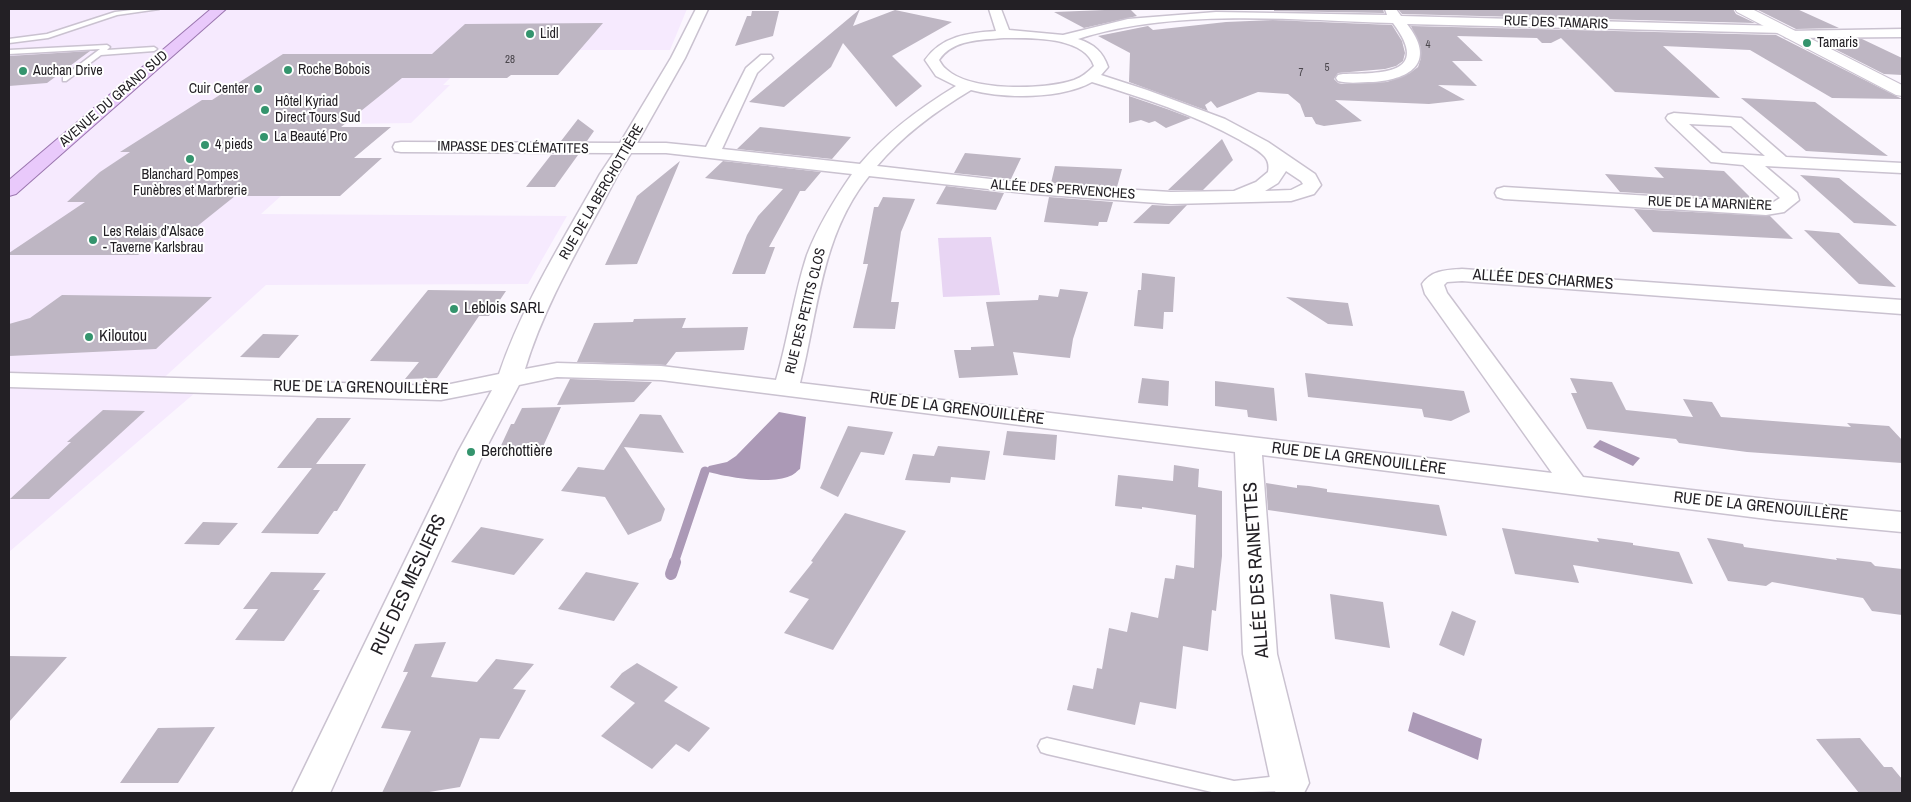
<!DOCTYPE html>
<html>
<head>
<meta charset="utf-8">
<style>
  body { margin:0 }
  #map { position:relative; width:1911px; height:802px; overflow:hidden; background:#fbf6fe; font-family:"Archivo Narrow",sans-serif }
  canvas { display:block }
  .frame { position:absolute; inset:0; border:10px solid #232025; pointer-events:none }
</style>
</head>
<body>
<div id="map">
<canvas width="1911" height="802"></canvas>
<div class="frame"></div>
</div>
<script>
const ctx = document.querySelector('canvas').getContext('2d');
ctx.lineJoin = 'round';
function paint(path, color) {
  ctx.fillStyle = color;
  ctx.fill(path, 'evenodd');
}
function stroke(path, color, width, dash) {
  ctx.strokeStyle = color;
  ctx.lineWidth = width;
  ctx.lineCap = dash ? 'butt' : 'round';
  ctx.setLineDash(dash || []);
  ctx.stroke(path);
}
function write(font, color, halo, rows, align = 'center') {
  ctx.font = font + ' "Archivo Narrow",sans-serif';
  ctx.lineWidth = 4;
  ctx.setLineDash([]);
  ctx.textBaseline = 'middle';
  ctx.strokeStyle = halo;
  ctx.fillStyle = color;
  for (const [text, x, y, turn = 0] of rows) {
    ctx.save();
    ctx.translate(x, y);
    ctx.rotate((+turn || 0) * Math.PI / 180);
    ctx.textAlign = isNaN(turn) ? turn : align;
    if (halo) ctx.strokeText(text, 0, 0);
    ctx.fillText(text, 0, 0);
    ctx.restore();
  }
}
const built = new Path2D(`
  M 9,9 L 687,9 L 670,50 L 479,50 L 443,85 L 450,85 L 411,123 L 343,124 L 301,178 L 261,214 L 567,216 L 528,284 L 266,285 L 157,384 L 203,386 L 9,552 Z`);
const green = new Path2D(`
  M 991,237 L 1000,295 L 943,297 L 938,238 Z`);
const water = new Path2D(`
  M 779,412 L 806,417 L 800,469 C 797,471 794,475 790,476 C 771,485 725,477 705,471 L 709,466 L 727,462 L 736,456 Z
  M 1600,440 L 1640,458 L 1633,466 L 1593,447 Z
  M 1413,712 L 1482,739 L 1478,760 L 1408,731 Z`);
const streamFar1 = new Path2D(`
  M 674,563 L 705,471`);
const stream = new Path2D(`
  M 671,574 L 675,562`);
const building = new Path2D(`
  M 860,9 L 853,26 L 895,10 L 952,22 L 892,56 L 922,86 L 896,107 L 843,43 L 831,67 L 784,107 L 749,102 Z
  M 1130,9 L 1137,16 L 1084,28 L 1054,12 Z
  M 1274,9 L 1383,9 L 1384,13 L 1274,11 Z
  M 1398,9 L 1733,9 L 1736,14 L 1755,23 L 1402,14 Z
  M 1756,9 L 1797,9 L 1839,28 L 1796,29 Z
  M 752,11 L 779,11 L 773,36 L 735,46 L 747,16 L 751,16 Z
  M 1273,20 L 1392,25 L 1402,41 L 1405,53 L 1403,61 L 1396,66 L 1385,69 L 1338,73 L 1334,79 L 1338,83 L 1342,84 L 1387,82 L 1410,73 L 1418,67 L 1421,58 L 1421,48 L 1411,26 L 1776,35 L 1902,99 L 1832,98 L 1750,50 L 1663,46 L 1720,98 L 1615,92 L 1561,38 L 1551,43 L 1542,43 L 1537,38 L 1457,36 L 1483,61 L 1452,61 L 1477,86 L 1438,85 L 1465,100 L 1429,104 L 1335,100 L 1362,121 L 1324,126 L 1316,124 L 1312,117 L 1305,117 L 1300,104 L 1288,94 L 1258,92 L 1217,108 L 1211,101 L 1205,105 L 1208,111 L 1129,82 L 1130,53 L 1098,36 L 1148,26 L 1153,30 L 1226,22 Z
  M 603,23 L 558,75 L 511,75 L 507,78 L 402,78 L 341,127 L 391,127 L 354,158 L 382,158 L 340,196 L 235,196 L 195,228 L 173,228 L 138,255 L 9,255 L 9,253 L 85,202 L 67,202 L 100,172 L 130,152 L 120,152 L 202,100 L 212,100 L 283,54 L 432,54 L 465,24 Z
  M 1862,39 L 1902,58 L 1902,75 L 1884,74 L 1817,40 Z
  M 90,51 L 47,83 L 9,86 L 9,56 Z
  M 1129,96 L 1167,109 L 1191,118 L 1166,128 L 1155,121 L 1149,123 L 1141,120 L 1129,123 Z
  M 1741,98 L 1815,102 L 1888,156 L 1806,151 Z
  M 578,119 L 594,131 L 587,141 L 561,141 Z
  M 760,127 L 851,137 L 832,159 L 737,149 Z
  M 1222,139 L 1233,160 L 1203,190 L 1168,190 Z
  M 965,153 L 1021,158 L 1011,179 L 954,173 Z
  M 551,155 L 578,155 L 555,187 L 526,187 Z
  M 680,161 L 637,264 L 605,265 L 637,196 Z
  M 723,161 L 821,172 L 805,191 L 800,191 L 769,247 L 775,247 L 765,274 L 732,274 L 747,235 L 758,216 L 783,189 L 705,178 Z
  M 1055,166 L 1122,169 L 1117,187 L 1051,183 Z
  M 1654,167 L 1724,171 L 1753,200 L 1620,192 L 1605,174 L 1664,178 Z
  M 1800,175 L 1839,178 L 1897,226 L 1854,223 Z
  M 946,186 L 1004,193 L 996,210 L 936,204 Z
  M 883,197 L 915,199 L 901,232 L 891,302 L 899,302 L 895,329 L 853,328 L 868,264 L 863,264 L 874,207 L 878,207 Z
  M 1049,197 L 1113,202 L 1107,222 L 1099,222 L 1098,226 L 1044,222 Z
  M 1152,205 L 1171,206 L 1187,205 L 1169,224 L 1133,223 Z
  M 1634,209 L 1770,216 L 1793,239 L 1653,232 Z
  M 1804,230 L 1839,233 L 1896,287 L 1859,284 Z
  M 1142,273 L 1175,277 L 1173,312 L 1164,312 L 1163,329 L 1134,326 L 1138,290 L 1141,290 Z
  M 1060,289 L 1088,292 L 1073,339 L 1070,358 L 1013,352 L 1018,375 L 959,378 L 954,350 L 971,350 L 971,347 L 994,346 L 986,302 L 1038,300 L 1039,295 L 1058,297 Z
  M 428,290 L 506,291 L 489,316 L 479,316 L 437,378 L 405,379 L 419,362 L 370,361 Z
  M 62,295 L 212,297 L 156,349 L 9,356 L 9,324 L 30,318 Z
  M 1286,297 L 1348,303 L 1353,326 L 1328,324 Z
  M 686,318 L 682,328 L 748,327 L 744,350 L 676,352 L 666,365 L 577,362 L 594,323 L 633,322 L 634,319 Z
  M 263,334 L 299,335 L 279,358 L 240,357 Z
  M 1305,373 L 1464,391 L 1470,412 L 1451,421 L 1424,417 L 1422,409 L 1308,397 Z
  M 1142,378 L 1169,381 L 1168,406 L 1138,403 Z
  M 1570,378 L 1612,382 L 1626,410 L 1693,417 L 1683,399 L 1712,402 L 1721,417 L 1851,427 L 1847,423 L 1889,426 L 1902,440 L 1902,463 L 1747,452 L 1679,443 L 1676,439 L 1587,429 L 1571,393 L 1577,393 Z
  M 570,379 L 652,382 L 634,402 L 557,405 Z
  M 1215,381 L 1274,388 L 1277,421 L 1248,417 L 1247,410 L 1215,406 Z
  M 561,407 L 541,451 L 498,452 L 511,424 L 514,424 L 522,408 Z
  M 103,410 L 145,411 L 49,499 L 10,499 L 71,442 L 67,442 Z
  M 640,414 L 661,415 L 684,453 L 624,447 L 665,509 L 661,521 L 628,535 L 605,497 L 561,491 L 578,467 L 604,470 Z
  M 317,418 L 351,418 L 316,464 L 366,464 L 337,511 L 334,511 L 318,534 L 261,533 L 312,468 L 277,468 Z
  M 848,426 L 893,432 L 884,455 L 861,452 L 838,497 L 820,488 Z
  M 1007,431 L 1057,435 L 1055,460 L 1003,455 Z
  M 938,446 L 990,451 L 985,480 L 951,477 L 950,483 L 905,480 L 913,454 L 934,456 Z
  M 1174,465 L 1199,469 L 1198,487 L 1222,491 L 1222,556 L 1216,611 L 1212,610 L 1208,651 L 1183,646 L 1176,709 L 1140,702 L 1135,725 L 1067,710 L 1073,685 L 1093,689 L 1097,668 L 1102,669 L 1109,628 L 1127,632 L 1131,612 L 1158,618 L 1165,578 L 1174,579 L 1176,565 L 1194,568 L 1196,515 L 1142,507 L 1142,509 L 1115,506 L 1118,475 L 1173,481 Z
  M 1266,483 L 1297,488 L 1297,485 L 1309,486 L 1327,489 L 1327,492 L 1439,505 L 1447,536 L 1268,510 Z
  M 845,513 L 906,531 L 833,650 L 784,633 L 809,599 L 789,592 L 813,562 L 811,561 Z
  M 203,522 L 238,523 L 219,545 L 184,544 Z
  M 481,527 L 544,539 L 514,575 L 451,562 Z
  M 1502,528 L 1599,542 L 1597,538 L 1633,543 L 1633,545 L 1679,552 L 1693,584 L 1573,565 L 1579,583 L 1515,574 Z
  M 1707,538 L 1743,544 L 1744,547 L 1837,560 L 1836,558 L 1871,562 L 1875,566 L 1902,569 L 1902,615 L 1872,611 L 1863,598 L 1772,582 L 1766,586 L 1728,581 Z
  M 271,572 L 326,573 L 313,590 L 320,590 L 284,641 L 235,640 L 258,609 L 243,609 Z
  M 586,572 L 639,583 L 614,621 L 558,609 Z
  M 1330,594 L 1383,602 L 1390,648 L 1335,639 Z
  M 1452,611 L 1476,621 L 1464,656 L 1439,645 Z
  M 446,642 L 431,677 L 477,682 L 496,659 L 534,664 L 513,689 L 526,690 L 499,739 L 480,738 L 460,787 L 423,793 L 382,793 L 411,731 L 381,728 L 408,672 L 403,672 L 415,644 Z
  M 9,656 L 67,657 L 9,722 Z
  M 637,663 L 678,687 L 664,701 L 710,728 L 689,752 L 676,744 L 652,769 L 601,736 L 635,703 L 610,687 L 622,673 Z
  M 215,727 L 178,783 L 120,783 L 158,728 Z
  M 1860,738 L 1884,767 L 1892,767 L 1902,779 L 1902,793 L 1859,793 L 1816,739 Z`);
const service = new Path2D(`
  M 140,9 L 159,9 L 117,15 L 48,38 L 9,43 L 9,39 L 47,34 L 115,12 Z
  M 107,45 L 110,47 L 107,50 L 154,47 L 157,49 L 154,51 L 101,55 L 66,81 L 63,81 L 63,77 L 100,49 L 9,54 L 9,50 Z
  M 1047,738 L 1234,781 L 1288,775 L 1295,777 L 1297,783 L 1295,789 L 1288,791 L 1216,793 L 1047,754 L 1041,752 L 1038,746 L 1041,740 Z`);
const minor = new Path2D(`
  M 696,9 L 708,9 L 685,58 L 637,143 L 666,143 L 706,147 L 746,68 L 761,55 L 771,55 L 773,58 L 757,73 L 722,149 L 860,164 C 887,132 920,108 956,86 L 936,76 L 925,60 C 942,36 968,33 996,31 L 989,9 L 1001,9 L 1009,30 L 1063,35 L 1128,19 L 1216,12 L 1387,15 L 1385,9 L 1396,9 L 1401,16 L 1781,26 L 1786,27 L 1787,31 L 1902,29 L 1902,37 L 1790,38 L 1785,37 L 1784,33 L 1407,24 C 1436,61 1413,79 1373,82 C 1362,82 1349,84 1338,81 L 1336,78 L 1338,75 L 1343,74 C 1381,73 1432,75 1393,23 C 1293,20 1174,8 1078,39 C 1094,44 1103,52 1108,67 L 1101,75 L 1147,90 L 1225,119 L 1268,142 L 1315,174 L 1321,185 L 1314,194 L 1291,201 L 1171,204 L 1034,194 L 869,176 C 821,235 818,312 800,383 L 1552,473 L 1425,294 L 1422,284 C 1432,270 1446,270 1462,269 L 1902,300 L 1902,314 L 1462,281 L 1447,282 L 1444,285 L 1447,293 L 1583,477 L 1775,500 L 1902,512 L 1902,532 L 1775,520 L 1262,455 L 1277,654 L 1309,783 L 1304,793 L 1276,793 L 1271,783 L 1243,654 L 1235,452 L 661,380 L 557,377 L 519,385 L 484,452 L 330,793 L 292,793 L 458,452 L 492,390 L 441,400 L 9,387 L 9,373 L 441,386 L 499,374 C 523,303 564,239 600,174 L 614,153 L 401,152 L 395,151 L 393,147 L 395,143 L 401,142 L 620,143 L 671,58 ZM 1004,38 C 1031,38 1084,36 1094,66 C 1088,72 1082,77 1074,80 C 1045,90 970,92 946,69 C 943,67 941,63 939,60 C 953,39 981,40 1004,38 ZM 1092,82 C 1143,98 1194,114 1240,140 C 1248,145 1259,150 1265,157 C 1269,162 1269,167 1268,172 L 1256,182 L 1234,191 L 1171,192 L 1034,184 L 877,166 C 903,135 936,111 971,90 C 1004,99 1062,99 1092,82 ZM 631,153 L 666,153 L 852,174 C 834,200 818,226 807,255 C 794,294 788,340 776,380 L 661,366 L 557,363 L 525,369 C 546,300 585,238 618,174 ZM 1286,171 L 1301,181 L 1303,184 L 1291,190 L 1265,191 L 1278,183 Z
  M 1674,113 L 1741,118 L 1786,157 L 1902,163 L 1902,173 L 1765,166 L 1797,193 L 1799,200 L 1784,212 L 1766,215 L 1504,199 L 1497,197 L 1495,193 L 1497,189 L 1504,187 L 1766,203 L 1772,203 L 1780,198 L 1743,165 L 1711,162 L 1668,121 L 1666,118 L 1668,115 ZM 1689,124 L 1731,126 L 1765,156 L 1722,153 Z`);
const tertiary = new Path2D(`
  M 1735,9 L 1752,9 L 1902,85 L 1902,96 L 1896,95 L 1737,12 Z`);
const primary = new Path2D(`
  M 211,9 L 226,9 L 16,194 L 9,196 L 9,180 Z`);
const markers = [
  [530,34,5,"#34946d"],
  [1807,43,5,"#34946d"],
  [288,70,5,"#34946d"],
  [23,71,5,"#34946d"],
  [258,89,5,"#34946d"],
  [265,110,5,"#34946d"],
  [264,137,5,"#34946d"],
  [205,145,5,"#34946d"],
  [190,159,5,"#34946d"],
  [93,240,5,"#34946d"],
  [454,309,5,"#34946d"],
  [89,337,5,"#34946d"],
  [471,452,5,"#34946d"]
];
const farNumbernames = [
  ["4",1428,45],
  ["28",510,60],
  ["5",1327,68],
  ["7",1301,73]
];
const farStreetnames = [
  ["RUE DES TAMARIS",1556,23,2],
  ["AVENUE DU GRAND SUD",114,99,-41],
  ["IMPASSE DES CLÉMATITES",513,148,1],
  ["ALLÉE DES PERVENCHES",1063,190,4],
  ["RUE DE LA BERCHOTTIÈRE",602,192,-60],
  ["RUE DE LA MARNIÈRE",1710,204,2],
  ["RUE DES PETITS CLOS",806,311,-76]
];
const farPoinames = [
  ["Lidl",540,34],
  ["Tamaris",1817,43],
  ["Roche Bobois",298,70],
  ["Auchan Drive",33,71],
  ["Cuir Center",248,89,"right"],
  ["Hôtel Kyriad",275,102],
  ["Direct Tours Sud",275,118],
  ["La Beauté Pro",274,137],
  ["4 pieds",215,145],
  ["Blanchard Pompes",190,175,"center"],
  ["Funèbres et Marbrerie",190,191,"center"],
  ["Les Relais d’Alsace",103,232],
  ["- Taverne Karlsbrau",103,248]
];
const streetNames = [
  ["ALLÉE DES CHARMES",1543,280,4],
  ["RUE DE LA GRENOUILLÈRE",361,388,1],
  ["RUE DE LA GRENOUILLÈRE",957,409,7],
  ["RUE DE LA GRENOUILLÈRE",1359,459,7],
  ["RUE DE LA GRENOUILLÈRE",1761,507,6]
];
const poiNames = [
  ["Leblois SARL",464,309],
  ["Kiloutou",99,337],
  ["Berchottière",481,452]
];
const nearStreetnames = [
  ["ALLÉE DES RAINETTES",1257,570,-94],
  ["RUE DES MESLIERS",409,585,-65]
];
paint(built, '#f6eafe');
paint(green, '#e8d5f3');
paint(water, '#ab99b6');
stroke(streamFar1, '#ab99b6', 9);
stroke(stream, '#ab99b6', 12);
paint(building, '#beb6c3');
stroke(service, '#cac2d0', 3);
stroke(minor, '#cac2d0', 3);
stroke(tertiary, '#cac2d0', 2);
stroke(primary, '#9b76af', 2);
paint(service, '#fff');
paint(minor, '#fff');
paint(tertiary, '#fff');
paint(primary, '#e9c9fb');
for (const [x, y, r, color] of markers) {
  const dot = new Path2D();
  dot.arc(x, y, r, 0, 2 * Math.PI);
  ctx.fillStyle = color;
  ctx.fill(dot);
  stroke(dot, '#fff', 2);
}
write('11px', '#4a464c', null, farNumbernames);
write('14px', '#232025', '#fff', farStreetnames);
write('14px', '#232025', '#fff', farPoinames, 'left');
write('16px', '#232025', '#fff', streetNames);
write('16px', '#232025', '#fff', poiNames, 'left');
write('19px', '#232025', '#fff', nearStreetnames);
</script>
</body>
</html>
